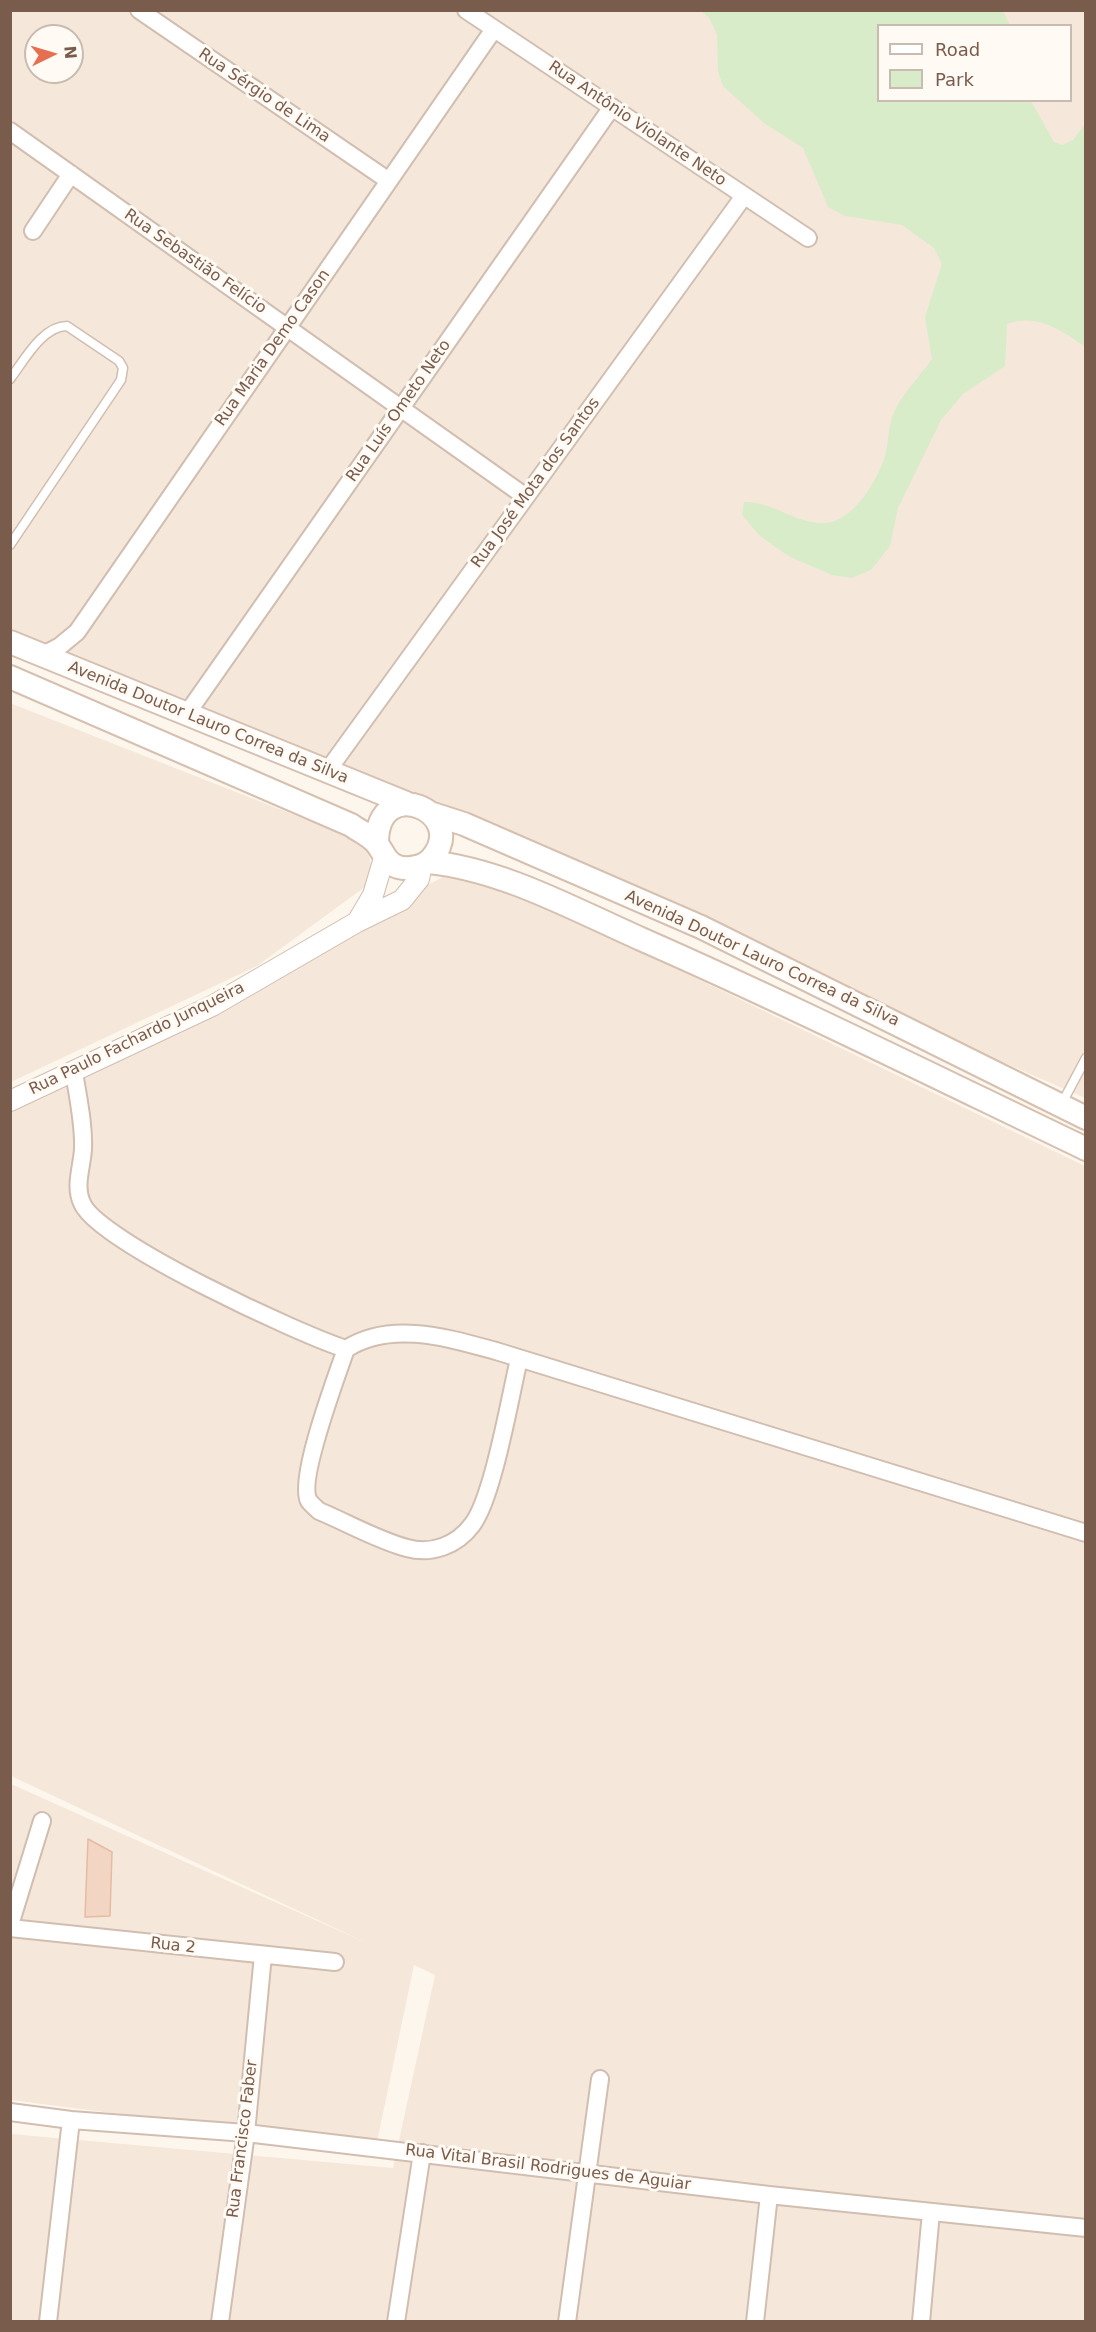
<!DOCTYPE html>
<html>
<head>
<meta charset="utf-8">
<style>
  body { margin:0 }
  #map { position:relative; width:1096px; height:2332px; overflow:hidden; background:#fdf6ec; font-family:"DejaVu Sans",sans-serif }
  canvas { display:block }
  .frame { position:absolute; inset:0; border:12px solid #7a5c4d; pointer-events:none }
  .legend { position:absolute; left:877px; top:24px; width:195px; height:78px; box-sizing:border-box; background:#fffaf3; border:2px solid #cabbb1; margin:0; padding:8px 10px; list-style:none; font-size:18px; color:#7a5c4d }
  .legend li { display:flex; align-items:center; gap:12px; height:30px }
  .legend b { width:30px; border:2px solid #cabbb1 }
  .north { position:absolute; left:24px; top:24px; width:60px; height:60px; box-sizing:border-box; background:#fffaf3; border:2px solid #cabbb1; border-radius:50%; rotate:85deg; font-size:16px; font-weight:700; line-height:24px; text-align:center; color:#7a5c4d }
  .north::after { content:''; display:block; margin:auto; width:21px; height:27px; background:#e76f51; clip-path:polygon(50% 0,100% 100%,50% 72%,0 100%) }
</style>
</head>
<body>
<div id="map">
<canvas width="1096" height="2332"></canvas>
<div class="frame"></div>
<ul class="legend">
<li><b style="height:8px;background:#fff"></b>Road</li>
<li><b style="height:16px;background:#d8ecc9"></b>Park</li>
</ul>
<div class="north">N</div>
</div>
<script>
const ctx = document.querySelector('canvas').getContext('2d');
ctx.lineJoin = 'round';
function paint(path, color) {
  ctx.fillStyle = color;
  ctx.fill(path, 'evenodd');
}
function stroke(path, color, width, dash) {
  ctx.strokeStyle = color;
  ctx.lineWidth = width;
  ctx.lineCap = dash ? 'butt' : 'round';
  ctx.setLineDash(dash || []);
  ctx.stroke(path);
}
function write(font, color, halo, rows, align = 'center') {
  ctx.font = font + ' "DejaVu Sans",sans-serif';
  ctx.lineWidth = 6;
  ctx.setLineDash([]);
  ctx.textBaseline = 'middle';
  ctx.strokeStyle = halo;
  ctx.fillStyle = color;
  for (const [text, x, y, turn = 0] of rows) {
    ctx.save();
    ctx.translate(x, y);
    ctx.rotate((+turn || 0) * Math.PI / 180);
    ctx.textAlign = isNaN(turn) ? turn : align;
    if (halo) ctx.strokeText(text, 0, 0);
    ctx.fillText(text, 0, 0);
    ctx.restore();
  }
}
const residential = new Path2D(`
  M 11,11 L 1085,11 L 1085,1098 L 11,629 ZM 878,26 L 1070,26 L 1070,100 L 878,100 ZM 36,36 L 72,36 L 72,72 L 36,72 Z
  M 10,703 L 368,844 L 373,881 L 257,966 L 11,1082 Z
  M 464,866 L 1085,1166 L 1085,2321 L 11,2321 L 11,2134 L 393,2168 L 435,1975 L 414,1965 L 376,2147 L 11,2100 L 11,1784 L 369,1944 L 11,1776 L 11,1102 Z`);
const green = new Path2D(`
  M 701,11 L 1003,11 L 1010,25 L 878,26 L 878,100 L 1031,101 L 1054,142 L 1062,145 L 1073,140 L 1085,124 L 1085,347 C 1063,331 1036,313 1007,324 L 1005,366 L 963,394 L 941,420 L 898,508 L 890,546 L 871,570 L 852,578 L 832,575 L 790,557 L 760,536 L 742,515 L 744,502 C 772,501 794,523 823,523 C 853,523 877,481 885,456 C 889,442 888,425 894,412 C 903,393 920,376 932,359 L 925,317 L 942,264 L 934,248 L 902,225 L 845,216 L 828,207 L 803,148 L 764,123 L 723,86 L 718,72 L 717,34 L 709,18 Z`);
const building = new Path2D(`
  M 88,1839 L 112,1852 L 110,1916 L 85,1917 Z`);
const service = new Path2D(`
  M 10,379 C 24,361 42,326 67,326 L 119,361 L 123,368 L 121,380 L 10,545
  M 1061,1105 L 1086,1058`);
const minor = new Path2D(`
  M 139,10 L 389,181
  M 466,10 L 808,238
  M 10,131 L 526,497
  M 33,231 L 71,174
  M 41,656 L 60,646 L 77,632 L 494,29
  M 186,715 L 612,107
  M 328,770 L 744,196
  M 74,1072 C 78,1098 84,1124 83,1149 C 82,1167 74,1186 82,1203 C 97,1241 301,1335 346,1349
  M 519,1359 C 510,1397 493,1498 472,1525 C 457,1545 432,1555 407,1548 C 377,1540 348,1523 319,1511 C 316,1508 311,1504 309,1501 C 297,1481 337,1375 346,1349 C 391,1320 448,1338 496,1351 L 1086,1533
  M 10,1925 L 42,1821
  M 10,1928 L 335,1962
  M 10,2112 L 71,2120 L 246,2133 L 769,2195 L 1086,2228
  M 48,2322 L 71,2120
  M 220,2322 L 246,2133 L 263,1955
  M 396,2322 L 422,2153
  M 567,2322 L 600,2079
  M 755,2322 L 769,2195
  M 921,2322 L 931,2212`);
const tertiary = new Path2D(`
  M 357,922 L 373,895 L 384,858
  M 10,1101 L 212,1006 L 357,922 L 402,900 L 419,879 L 422,865`);
const secondary = new Path2D(`
  M 10,642 L 406,803
  M 10,677 L 351,825 C 359,831 371,836 377,844 C 384,853 386,863 398,867 C 409,870 425,867 432,858 C 470,812 377,772 377,843
  M 433,814 L 464,824 L 701,927 L 1086,1118
  M 429,862 C 504,870 573,909 641,939 C 791,1005 938,1078 1086,1149`);
const streetNames = [
  ["Rua Sérgio de Lima",264,96,34],
  ["Rua Antônio Violante Neto",637,124,34],
  ["Rua Sebastião Felício",195,262,35],
  ["Rua Maria Demo Cason",273,348,-55],
  ["Rua Luís Ometo Neto",399,411,-55],
  ["Rua José Mota dos Santos",536,483,-54],
  ["Avenida Doutor Lauro Correa da Silva",208,723,22],
  ["Avenida Doutor Lauro Correa da Silva",762,959,25],
  ["Rua Paulo Fachardo Junqueira",137,1039,-26],
  ["Rua 2",173,1946,6],
  ["Rua Francisco Faber",243,2139,-83],
  ["Rua Vital Brasil Rodrigues de Aguiar",548,2168,7]
];
paint(residential, '#f5e8da');
paint(green, '#d8ecc9');
paint(building, '#f3d5c3');
stroke(building, '#e6bba3', 1.5);
stroke(service, '#d1beb0', 11);
stroke(minor, '#d1beb0', 20);
stroke(tertiary, '#d1beb0', 22);
stroke(secondary, '#d6c0b0', 26);
stroke(service, '#fff', 8);
stroke(minor, '#fff', 16);
stroke(tertiary, '#fff', 20);
stroke(secondary, '#fff', 22);
write('16px', '#7a5c4d', '#fffaf3', streetNames);
</script>
</body>
</html>
